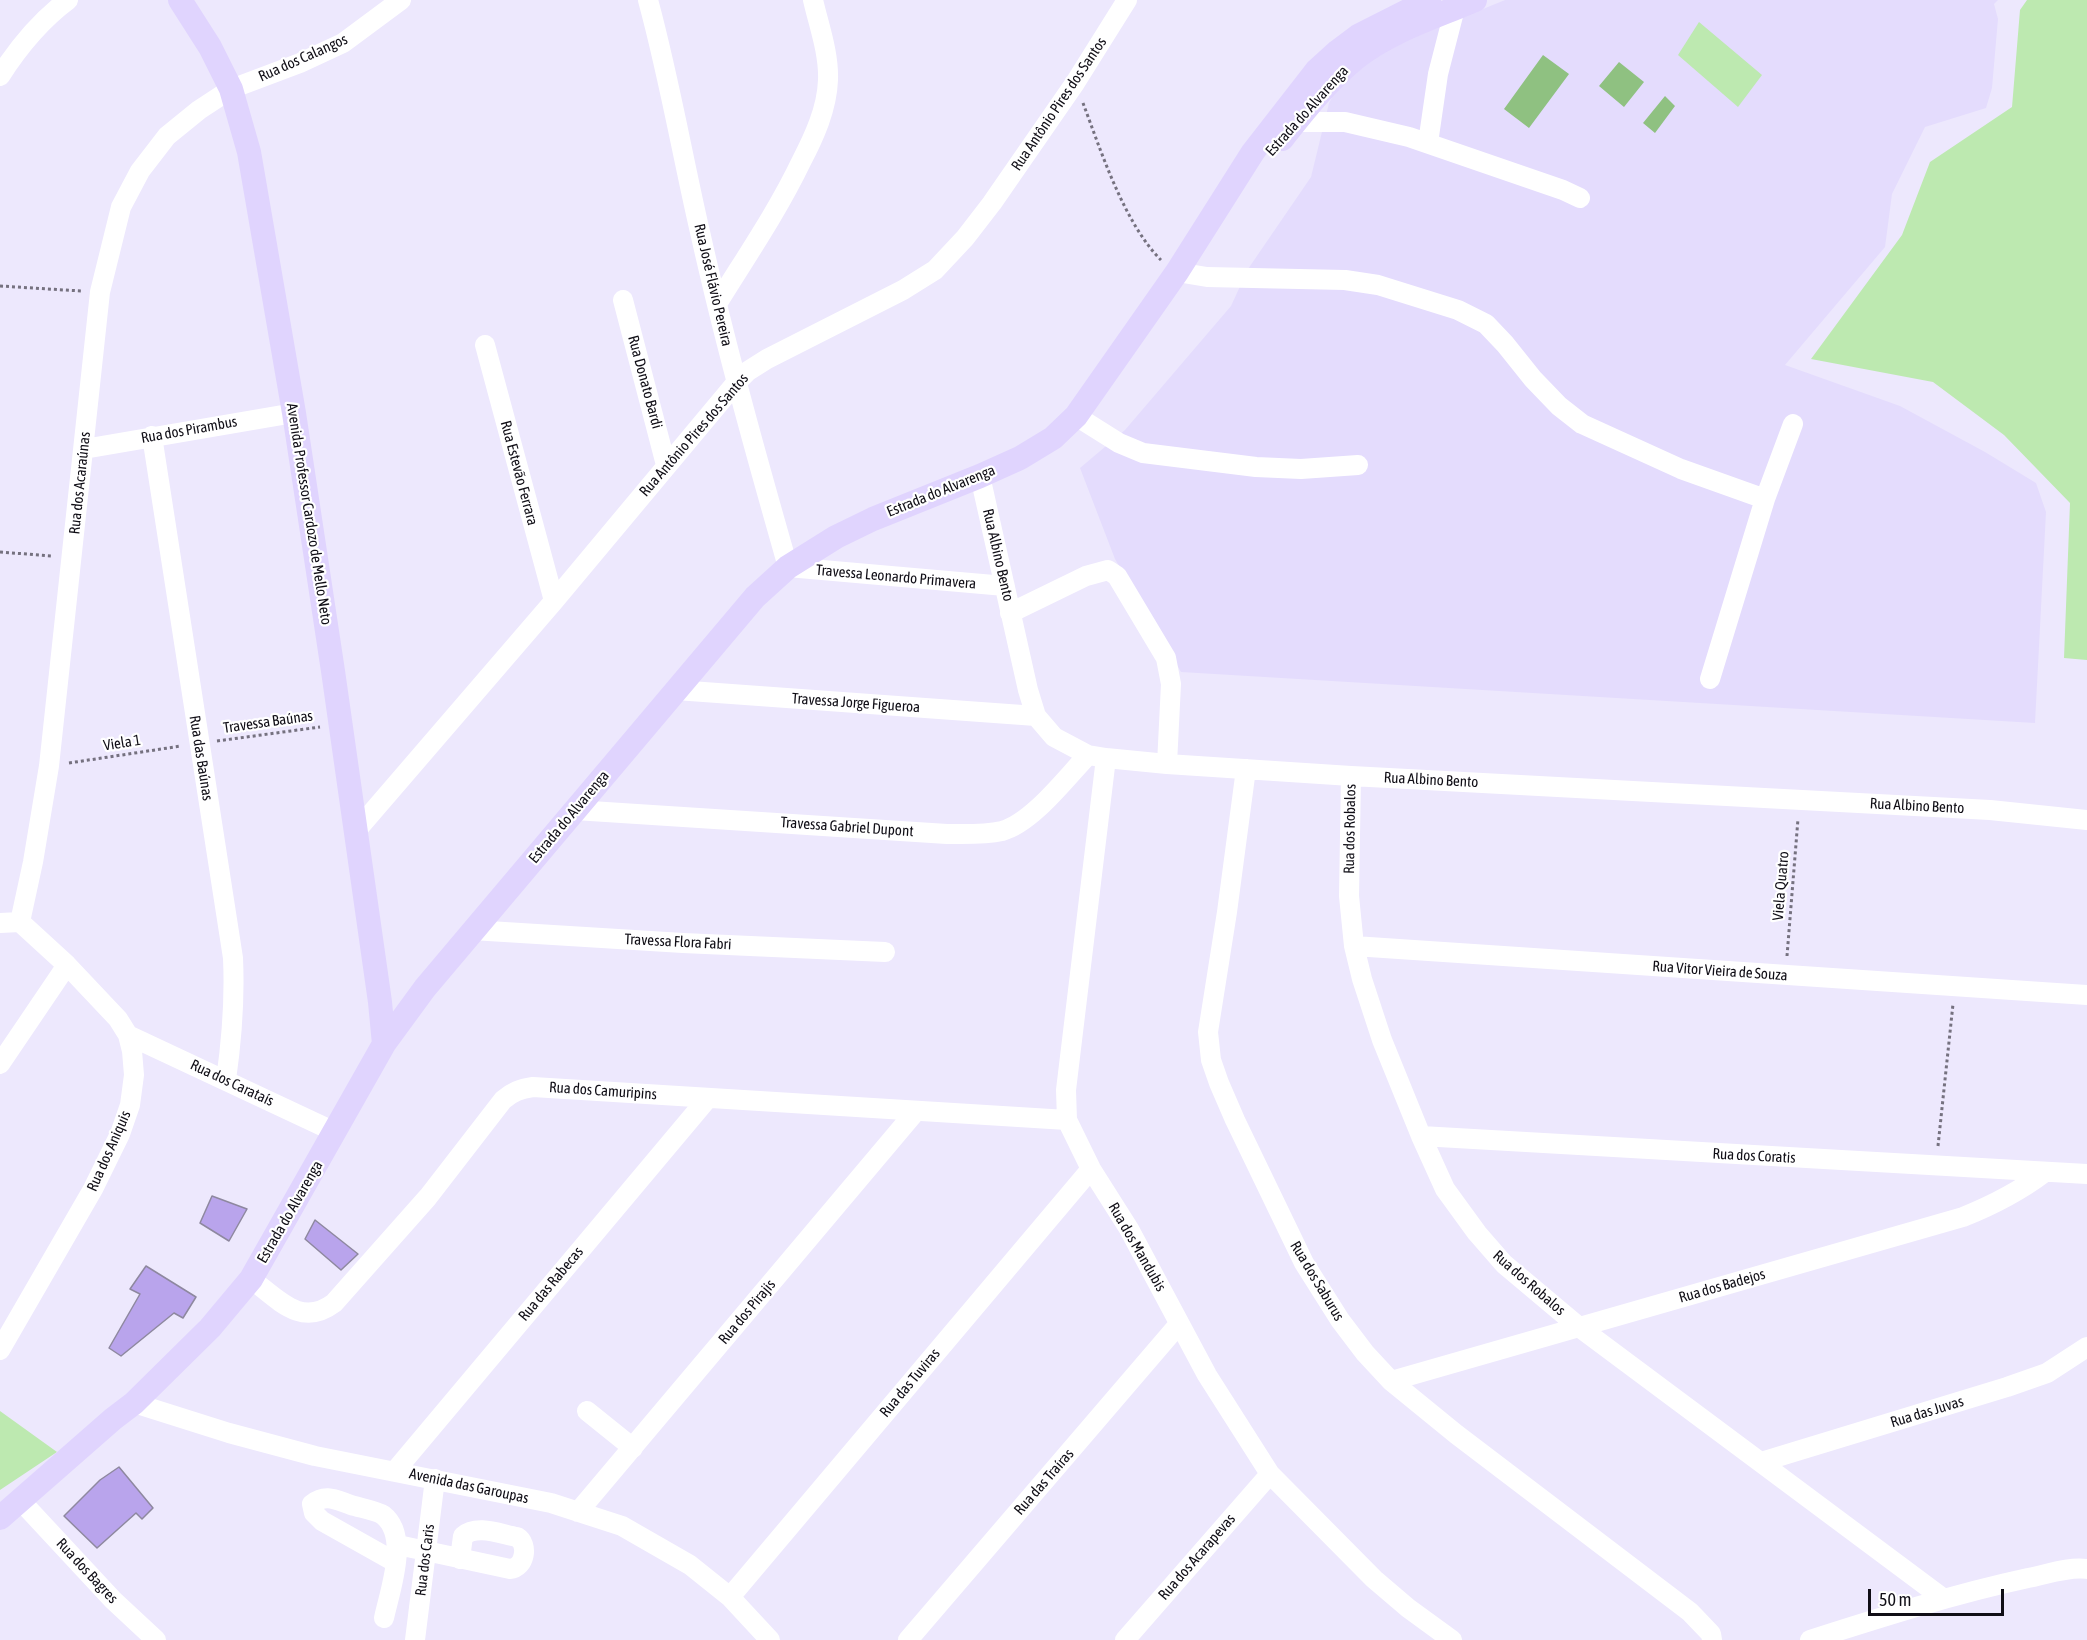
<!DOCTYPE html>
<html>
<head>
<meta charset="utf-8">
<style>
  body { margin:0 }
  #map { position:relative; width:2087px; height:1640px; overflow:hidden; background:#ede8fd; font-family:"Asap Condensed",sans-serif }
  canvas { display:block }
  .scale { position:absolute; left:1868px; top:1589px; width:136px; height:27px; box-sizing:border-box; border:3px solid #100e16; border-top:0; padding-left:8px; font-size:18px; line-height:21px; white-space:nowrap; color:#100e16; -webkit-text-stroke:4px #fff; paint-order:stroke }
</style>
</head>
<body>
<div id="map">
<canvas width="2087" height="1640"></canvas>
<div class="scale">50 m</div>
</div>
<script>
const ctx = document.querySelector('canvas').getContext('2d');
ctx.lineJoin = 'round';
function paint(path, color) {
  ctx.fillStyle = color;
  ctx.fill(path, 'evenodd');
}
function stroke(path, color, width, dash) {
  ctx.strokeStyle = color;
  ctx.lineWidth = width;
  ctx.lineCap = dash ? 'butt' : 'round';
  ctx.setLineDash(dash || []);
  ctx.stroke(path);
}
function write(font, color, halo, rows, align = 'center') {
  ctx.font = font + ' "Asap Condensed",sans-serif';
  ctx.lineWidth = 4.5;
  ctx.setLineDash([]);
  ctx.textBaseline = 'middle';
  ctx.strokeStyle = halo;
  ctx.fillStyle = color;
  for (const [text, x, y, turn = 0] of rows) {
    ctx.save();
    ctx.translate(x, y);
    ctx.rotate((+turn || 0) * Math.PI / 180);
    ctx.textAlign = isNaN(turn) ? turn : align;
    if (halo) ctx.strokeText(text, 0, 0);
    ctx.fillText(text, 0, 0);
    ctx.restore();
  }
}
const built = new Path2D(`
  M 1505,0 L 1998,0 L 1994,4 L 1998,19 L 1992,88 L 1986,108 L 1925,127 L 1892,194 L 1885,247 L 1785,365 L 1900,406 L 1985,452 L 2036,483 L 2046,512 L 2035,723 L 1181,672 L 1115,559 L 1080,468 L 1125,430 L 1231,306 L 1248,269 L 1311,177 L 1329,103 L 1343,78 L 1400,43 Z`);
const green = new Path2D(`
  M 2027,0 L 2087,0 L 2087,660 L 2064,658 L 2070,503 L 2004,435 L 1933,382 L 1811,359 L 1902,235 L 1930,162 L 2012,107 L 2020,10 Z
  M 1699,22 L 1762,75 L 1738,107 L 1678,55 Z
  M 0,1411 L 57,1452 L 0,1490 Z`);
const water = new Path2D(`
  M 1543,55 L 1569,74 L 1529,128 L 1504,109 Z
  M 1619,62 L 1644,82 L 1624,107 L 1599,86 Z
  M 1665,96 L 1675,106 L 1655,133 L 1643,123 Z`);
const building = new Path2D(`
  M 212,1196 L 247,1209 L 229,1241 L 200,1223 Z
  M 315,1220 L 358,1254 L 341,1270 L 305,1239 Z
  M 146,1266 L 196,1297 L 183,1318 L 174,1313 L 121,1356 L 109,1348 L 140,1294 L 130,1289 Z
  M 119,1467 L 153,1508 L 142,1519 L 136,1513 L 97,1548 L 64,1516 L 100,1480 Z`);
const path = new Path2D(`
  M 1083,103 C 1101,151 1124,223 1161,260
  M 0,286 L 81,291
  M 0,552 L 52,556
  M 217,741 L 320,727
  M 69,763 L 181,746
  M 1787,956 L 1798,819
  M 1938,1146 L 1953,1004`);
const minor = new Path2D(`
  M 648,0 C 669,77 682,154 700,232 C 725,344 756,455 788,567 L 1005,586
  M 0,76 C 18,48 41,20 68,0
  M 1296,122 L 1345,122 L 1409,137 L 1563,190 L 1580,198
  M 1428,143 L 1438,74 L 1455,8
  M 1177,272 L 1207,277 L 1345,280 L 1378,285 L 1458,310 L 1486,324 L 1505,344 L 1533,379 L 1559,406 L 1582,424 L 1681,469 L 1765,499 L 1710,679
  M 623,300 L 666,465
  M 717,304 C 746,257 777,212 801,162 C 814,137 827,109 828,80 C 829,53 819,26 813,0
  M 485,345 L 554,601
  M 1076,416 L 1119,443 L 1143,453 L 1256,467 L 1301,469 L 1358,465
  M 152,436 L 233,958 C 235,1001 232,1038 226,1080
  M 84,449 L 294,413
  M 980,476 L 1028,690 L 1036,716 L 1054,737 L 1088,755 L 1106,758 L 1167,764 L 1351,776 L 1990,810 L 2087,820
  M 1765,499 L 1793,424
  M 1010,613 L 1086,576 L 1108,570 L 1117,576 L 1166,658 L 1171,684 L 1167,764
  M 676,690 L 1036,716
  M 1106,758 L 1066,1090 L 1067,1120 L 1091,1169 L 1129,1229 L 1207,1375 L 1270,1474 L 1374,1579 L 1408,1608 L 1452,1640
  M 1246,769 L 1227,912 L 1208,1032 L 1211,1060 L 1219,1083 L 1235,1120 L 1304,1263 L 1340,1320 L 1365,1353 L 1391,1381 L 1456,1434 L 1690,1612 L 1711,1634 L 1712,1640
  M 1351,776 L 1349,896 L 1354,946 L 1362,979 L 1382,1040 L 1421,1136 L 1445,1189 L 1477,1233 L 1504,1264 L 1579,1327 L 1944,1599
  M 575,810 L 947,834 C 965,834 984,835 1002,831 C 1032,823 1066,778 1088,755
  M 356,831 L 554,601 L 736,383 L 748,371 L 767,359 L 903,290 L 935,270 L 965,238 L 992,203 L 1075,83 L 1127,0
  M 20,922 L 33,862 L 49,766 L 100,292 L 121,207 L 140,171 L 167,136 L 199,110 L 231,89 L 300,63 L 343,43 L 401,0
  M 0,923 L 20,922 L 67,965 L 118,1019 L 128,1035 L 132,1051 L 134,1075 L 130,1105 L 120,1134 L 93,1189 L 0,1350
  M 472,930 L 683,943 L 885,952
  M 1354,946 L 2087,995
  M 128,1035 L 335,1132
  M 0,1064 L 67,965
  M 1421,1136 L 2087,1174
  M 251,1279 C 278,1299 301,1328 334,1303 L 428,1197 L 503,1100 C 512,1092 520,1089 533,1087 L 1067,1120
  M 1391,1381 L 1963,1217 C 1993,1205 2020,1191 2045,1172
  M 134,1403 L 229,1433 L 315,1456 L 551,1503 L 622,1526 L 690,1565 L 730,1597 L 770,1640
  M 587,1411 L 633,1448
  M 1761,1462 L 2007,1387 L 2047,1373 L 2087,1347
  M 395,1471 L 708,1098
  M 20,1500 L 113,1600 L 156,1640
  M 578,1512 L 916,1111
  M 398,1545 L 510,1569 C 525,1568 529,1544 517,1537 C 500,1534 477,1524 463,1536 L 460,1559
  M 730,1597 L 1091,1169
  M 384,1618 C 390,1590 410,1536 383,1515 C 375,1510 360,1508 351,1505 C 336,1500 326,1493 312,1504 L 314,1513 L 322,1521 L 395,1562
  M 415,1640 L 435,1479
  M 908,1640 L 1179,1324
  M 1125,1640 L 1270,1474
  M 1810,1640 C 1882,1617 1954,1594 2028,1578 C 2045,1575 2069,1566 2087,1569`);
const major = new Path2D(`
  M 180,0 L 210,47 L 231,89 L 249,152 L 294,413 L 333,671 L 380,1002 L 384,1044
  M 1282,139 C 1304,111 1328,81 1356,58 C 1390,31 1436,17 1475,0
  M 0,1518 L 113,1419 L 134,1403 L 210,1328 L 251,1279 L 384,1044 L 425,988 L 755,597 L 788,567 L 836,537 L 873,519 L 980,476 L 1020,458 L 1053,438 L 1076,416 L 1177,272 L 1253,152 L 1316,71 L 1338,51 L 1358,36 L 1429,0`);
const streetNames = [
  ["Rua dos Calangos",303,58,-24],
  ["Rua Antônio Pires dos Santos",1059,104,-56],
  ["Estrada do Alvarenga",1307,111,-48],
  ["Rua José Flávio Pereira",713,285,77],
  ["Rua Donato Bardi",645,382,75],
  ["Rua dos Pirambus",189,430,-10],
  ["Rua Antônio Pires dos Santos",694,435,-49],
  ["Rua Estevão Ferrara",519,473,75],
  ["Rua dos Acaraúnas",80,483,-84],
  ["Estrada do Alvarenga",941,491,-22],
  ["Avenida Professor Cardozo de Mello Neto",309,514,81],
  ["Rua Albino Bento",998,555,77],
  ["Travessa Leonardo Primavera",896,577,5],
  ["Travessa Jorge Figueroa",856,703,4],
  ["Travessa Baúnas",268,722,-8],
  ["Viela 1",122,743,-9],
  ["Rua das Baúnas",201,758,81],
  ["Rua Albino Bento",1431,780,3],
  ["Rua Albino Bento",1917,806,3],
  ["Estrada do Alvarenga",569,817,-50],
  ["Travessa Gabriel Dupont",847,827,4],
  ["Rua dos Robalos",1350,829,-89],
  ["Viela Quatro",1781,886,-85],
  ["Travessa Flora Fabri",678,942,3],
  ["Rua Vitor Vieira de Souza",1720,971,4],
  ["Rua dos Carataís",232,1083,25],
  ["Rua dos Camuripins",603,1091,4],
  ["Rua dos Aniquis",109,1151,-66],
  ["Rua dos Coratis",1754,1156,3],
  ["Estrada do Alvarenga",290,1212,-60],
  ["Rua dos Mandubis",1137,1247,60],
  ["Rua dos Saburus",1317,1281,59],
  ["Rua dos Robalos",1529,1283,41],
  ["Rua das Rabecas",551,1284,-50],
  ["Rua dos Badejos",1722,1286,-16],
  ["Rua dos Pirajis",747,1312,-50],
  ["Rua das Tuviras",910,1383,-50],
  ["Rua das Juvas",1927,1412,-17],
  ["Rua das Traíras",1044,1482,-49],
  ["Avenida das Garoupas",469,1486,12],
  ["Rua dos Acarapevas",1197,1557,-49],
  ["Rua dos Caris",425,1560,-83],
  ["Rua dos Bagres",87,1571,47]
];
paint(built, '#e4dcfd');
paint(green, '#bde9b0');
paint(water, '#8fc181');
paint(building, '#b9a4ec');
stroke(building, '#8e889f', 1.5);
stroke(path, '#75717f', 3, [3, 3]);
stroke(minor, '#fff', 20);
stroke(major, '#e0d4fe', 24);
write('15px', '#100e16', '#fff', streetNames);
</script>
</body>
</html>
